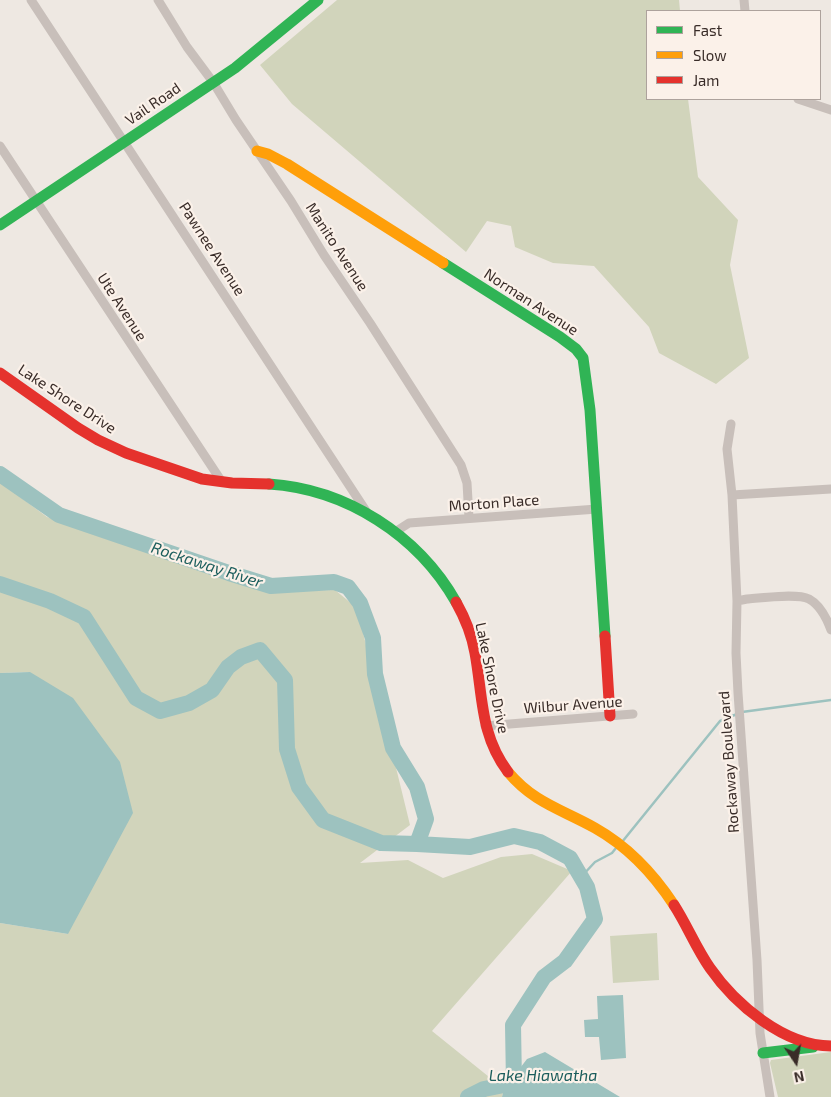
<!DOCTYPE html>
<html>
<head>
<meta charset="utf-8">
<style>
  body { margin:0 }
  #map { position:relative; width:831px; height:1097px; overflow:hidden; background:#eee8e2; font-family:"Exo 2",sans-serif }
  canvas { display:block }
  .legend { position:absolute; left:646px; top:10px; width:175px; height:90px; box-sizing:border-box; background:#fbf1e9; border:1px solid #ada29c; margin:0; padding:6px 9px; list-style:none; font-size:15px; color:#392c28 }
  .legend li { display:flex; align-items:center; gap:10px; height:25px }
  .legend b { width:25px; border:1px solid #ada29c }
  .north { position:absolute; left:771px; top:1037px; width:50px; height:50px; -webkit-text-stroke:4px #fbf1e9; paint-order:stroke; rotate:168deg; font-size:14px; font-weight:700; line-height:20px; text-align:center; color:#392c28 }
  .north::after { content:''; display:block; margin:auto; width:18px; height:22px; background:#392c28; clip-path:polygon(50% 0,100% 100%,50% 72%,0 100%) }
</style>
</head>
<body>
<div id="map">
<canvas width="831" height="1097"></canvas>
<ul class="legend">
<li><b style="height:6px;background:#30b455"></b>Fast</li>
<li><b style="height:6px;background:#ff9f0a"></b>Slow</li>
<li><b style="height:6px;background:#e5322d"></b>Jam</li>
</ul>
<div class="north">N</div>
</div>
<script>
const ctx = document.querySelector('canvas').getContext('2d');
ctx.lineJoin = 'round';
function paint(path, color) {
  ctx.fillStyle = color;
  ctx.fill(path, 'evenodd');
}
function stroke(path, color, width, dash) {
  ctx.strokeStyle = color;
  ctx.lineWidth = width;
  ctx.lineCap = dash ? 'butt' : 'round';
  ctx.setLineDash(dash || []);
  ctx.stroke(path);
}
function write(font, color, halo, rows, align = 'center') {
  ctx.font = font + ' "Exo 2",sans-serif';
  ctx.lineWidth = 4.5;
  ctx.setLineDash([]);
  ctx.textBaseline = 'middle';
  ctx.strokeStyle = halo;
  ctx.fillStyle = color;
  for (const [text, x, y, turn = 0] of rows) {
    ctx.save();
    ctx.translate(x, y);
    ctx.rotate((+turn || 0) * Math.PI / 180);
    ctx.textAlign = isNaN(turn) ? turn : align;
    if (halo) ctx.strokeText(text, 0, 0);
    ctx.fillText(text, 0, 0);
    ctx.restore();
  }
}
const green = new Path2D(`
  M 337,0 L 679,0 L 680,11 L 647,11 L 647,99 L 688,99 L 698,177 L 738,220 L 730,265 L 749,358 L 716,384 L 659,353 L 649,327 L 594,266 L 553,263 L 515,247 L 511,226 L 487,221 L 466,252 L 292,104 L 260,65 Z
  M 0,482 L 47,517 L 269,591 L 335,590 L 357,608 L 410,825 L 360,863 L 408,860 L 443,878 L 501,857 L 532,854 L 572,871 L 432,1031 L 504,1089 L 502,1097 L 0,1097 L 0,923 L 68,934 L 30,672 L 0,673 Z
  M 657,933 L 659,980 L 613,983 L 610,936 Z
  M 831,1052 L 831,1097 L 778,1097 L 770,1063 L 771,1060 Z`);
const water = new Path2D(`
  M 30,672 L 73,698 L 120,762 L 133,813 L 68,934 L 0,923 L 0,673 Z
  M 623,995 L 626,1058 L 601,1060 L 599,1037 L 585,1037 L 584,1020 L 598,1019 L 597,996 Z
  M 545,1052 L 620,1097 L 502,1097 L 504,1089 L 527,1059 Z`);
const stream = new Path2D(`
  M 742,712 L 831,700
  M 622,842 L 720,721 L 737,714
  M 581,877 L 595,862 L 612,853 L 616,848`);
const river = new Path2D(`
  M 0,474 L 59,515 L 229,573 L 271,586 L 334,582 L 348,587 L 360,603 L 373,638 L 375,674 L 393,748 L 417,787 L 426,819 L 417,844 L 470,847 L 514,836 L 540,842 L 570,858 L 587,887 L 595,919 L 565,961 L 544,977 L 513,1025 L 514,1083 L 484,1089 L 468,1097
  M 0,584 L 50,601 L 84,617 L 136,698 L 160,711 L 189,703 L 212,690 L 228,667 L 241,657 L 260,650 L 285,680 L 287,749 L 299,787 L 323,820 L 381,843 L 417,844`);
const street = new Path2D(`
  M 31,0 L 368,514
  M 158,0 L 187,47 L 213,82 L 236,120 L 291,201 L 324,255 L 370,323 L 461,465 L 467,483 L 469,518
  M 744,0 L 745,11
  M 798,99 L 831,110
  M 0,146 L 222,482
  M 731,424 L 727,449 L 732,495 L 737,601 L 736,653 L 738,693 L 757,960 L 760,1033 L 770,1097
  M 732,495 L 831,489
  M 395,532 L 409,523 L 597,509
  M 737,601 L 747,599 C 760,598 797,593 809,599 C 820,605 827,619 831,630
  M 485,726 L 633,714`);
const fast = new Path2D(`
  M 0,225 L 235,68 L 318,0
  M 443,263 L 560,337 L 576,349 L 583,358 L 590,410 L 605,636
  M 269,484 C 346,489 418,535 456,602
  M 763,1053 L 813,1047`);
const slow = new Path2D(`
  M 257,151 L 268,154 L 287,164 L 443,263
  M 508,772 C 534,803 561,809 595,828 C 627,846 653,873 674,905`);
const jam = new Path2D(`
  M 0,373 L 78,428 L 98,440 L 126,453 L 202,479 L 232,483 L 269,484
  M 456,602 C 465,618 472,636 475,653 C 483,697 480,735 508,772
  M 605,636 L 610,716
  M 674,905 C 687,925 696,948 710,968 C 735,1004 784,1046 831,1046`);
const streetNames = [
  ["Vail Road",153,104,-34],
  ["Manito Avenue",337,247,57],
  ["Pawnee Avenue",212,249,57],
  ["Norman Avenue",531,302,33],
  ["Ute Avenue",122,307,57],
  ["Lake Shore Drive",67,399,33],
  ["Morton Place",494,503,-4],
  ["Lake Shore Drive",492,678,78],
  ["Wilbur Avenue",573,705,-4],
  ["Rockaway Boulevard",729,762,-94]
];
const waterNames = [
  ["Rockaway River",207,565,18],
  ["Lake Hiawatha",543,1076]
];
paint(green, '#d1d4bb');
paint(water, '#9dc2bf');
stroke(stream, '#9dc2bf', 2.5);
stroke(river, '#9dc2bf', 16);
stroke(street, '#c8bfba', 9);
stroke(fast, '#30b455', 11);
stroke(slow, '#ff9f0a', 11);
stroke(jam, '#e5322d', 11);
write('15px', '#392c28', '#fbf1e9', streetNames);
write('italic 16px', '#1b5d5c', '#fbf1e9', waterNames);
</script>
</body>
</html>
